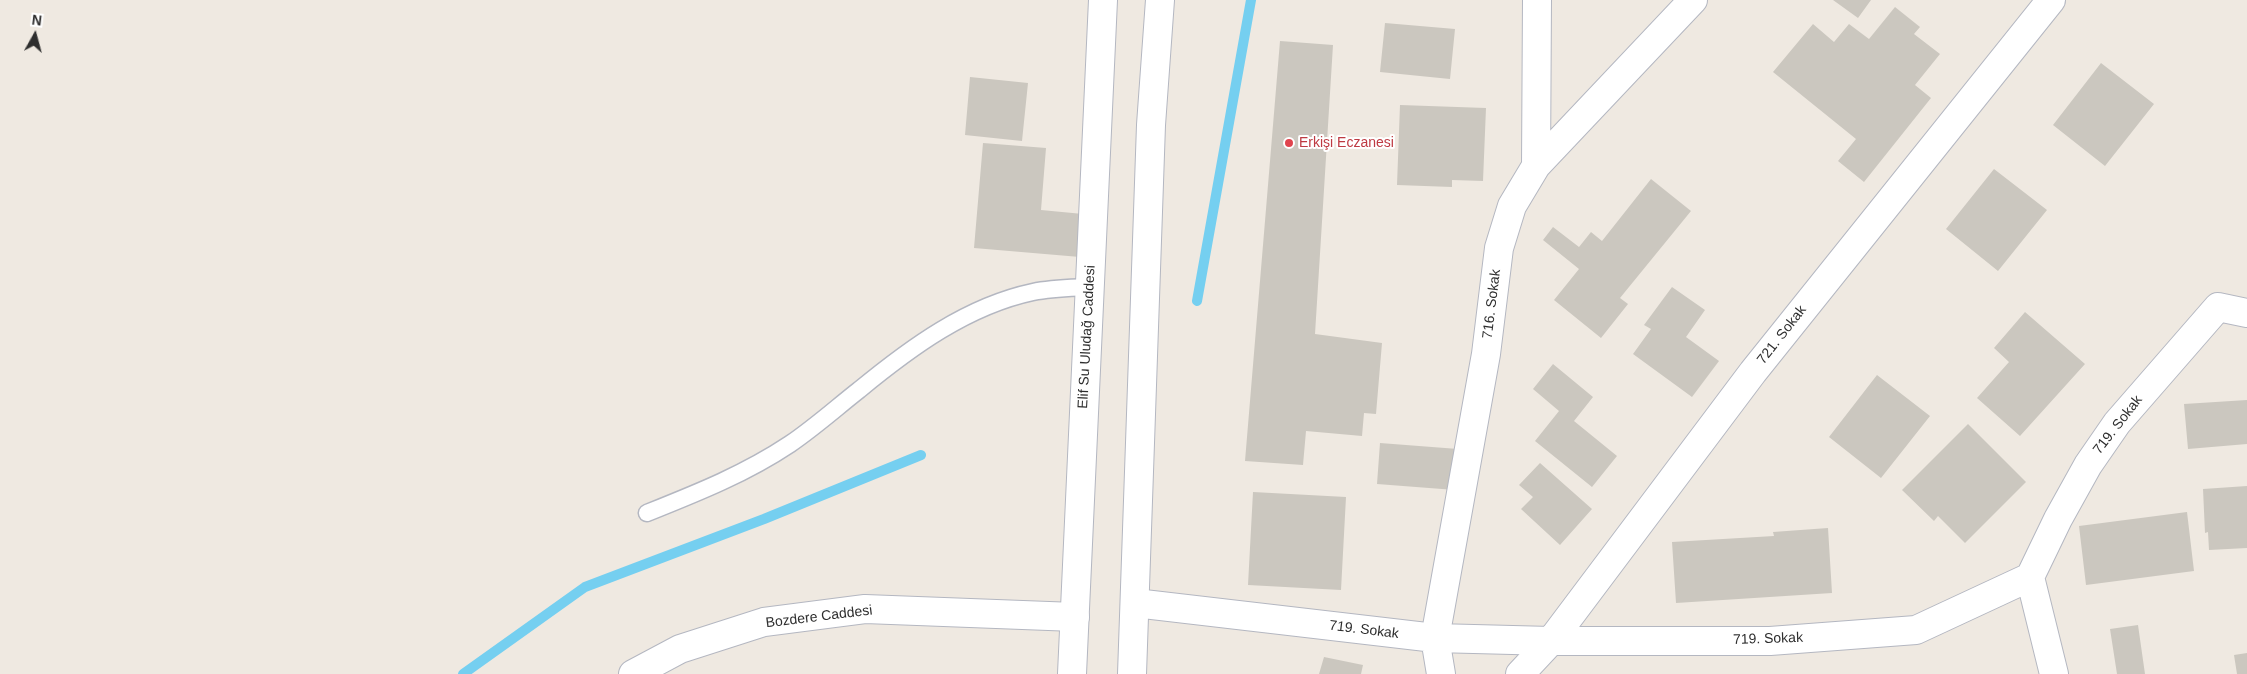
<!DOCTYPE html>
<html>
<head>
<meta charset="utf-8">
<style>
  body { margin:0 }
  #map { position:relative; width:2247px; height:674px; overflow:hidden; background:#efe9e1; font-family:Arial,sans-serif }
  canvas { display:block }
  .north { position:absolute; left:10px; top:10px; width:50px; height:50px; -webkit-text-stroke:4px #fff; paint-order:stroke; rotate:7deg; font-size:14px; font-weight:700; line-height:20px; text-align:center; color:#2e2e2e }
  .north::after { content:''; display:block; margin:auto; width:18px; height:22px; background:#2e2e2e; clip-path:polygon(50% 0,100% 100%,50% 72%,0 100%) }
</style>
</head>
<body>
<div id="map">
<canvas width="2247" height="674"></canvas>
<div class="north">N</div>
</div>
<script>
const ctx = document.querySelector('canvas').getContext('2d');
ctx.lineJoin = 'round';
function stroke(path, color, width, dash) {
  ctx.strokeStyle = color;
  ctx.lineWidth = width;
  ctx.lineCap = dash ? 'butt' : 'round';
  ctx.setLineDash(dash || []);
  ctx.stroke(path);
}
function paint(path, color) {
  ctx.fillStyle = color;
  ctx.fill(path, 'evenodd');
}
function write(font, color, halo, rows, align = 'center') {
  ctx.font = font + ' Arial,sans-serif';
  ctx.lineWidth = 4;
  ctx.setLineDash([]);
  ctx.textBaseline = 'middle';
  ctx.strokeStyle = halo;
  ctx.fillStyle = color;
  for (const [text, x, y, turn = 0] of rows) {
    ctx.save();
    ctx.translate(x, y);
    ctx.rotate((+turn || 0) * Math.PI / 180);
    ctx.textAlign = isNaN(turn) ? turn : align;
    if (halo) ctx.strokeText(text, 0, 0);
    ctx.fillText(text, 0, 0);
    ctx.restore();
  }
}
const stream = new Path2D(`
  M 1197,301 L 1251,0
  M 463,674 L 585,587 L 764,519 L 921,455`);
const building = new Path2D(`
  M 1833,0 L 1871,0 L 1858,18 Z
  M 1895,7 L 1920,27 L 1914,34 L 1940,54 L 1915,85 L 1931,98 L 1864,182 L 1838,161 L 1856,139 L 1773,72 L 1813,24 L 1834,42 L 1849,24 L 1869,39 Z
  M 1385,23 L 1455,29 L 1450,79 L 1380,72 Z
  M 1280,41 L 1333,45 L 1315,334 L 1382,343 L 1376,414 L 1364,413 L 1362,436 L 1306,431 L 1303,465 L 1245,461 Z
  M 2101,63 L 2154,104 L 2105,166 L 2053,125 Z
  M 970,77 L 1028,83 L 1022,141 L 965,135 Z
  M 1400,105 L 1486,108 L 1483,181 L 1452,180 L 1452,187 L 1397,185 Z
  M 983,143 L 1046,148 L 1041,210 L 1083,214 L 1080,257 L 974,248 Z
  M 1994,169 L 2047,210 L 1998,271 L 1946,229 Z
  M 1651,179 L 1691,211 L 1620,298 L 1628,304 L 1601,338 L 1554,300 L 1579,269 L 1543,240 L 1553,227 L 1579,247 L 1591,232 L 1602,241 Z
  M 1672,287 L 1705,310 L 1686,337 L 1719,361 L 1692,397 L 1633,354 L 1651,329 L 1644,325 Z
  M 2025,312 L 2085,364 L 2020,436 L 1977,398 L 2009,362 L 1994,348 Z
  M 1553,364 L 1593,397 L 1574,421 L 1617,456 L 1592,487 L 1535,441 L 1559,411 L 1533,389 Z
  M 1877,375 L 1930,416 L 1881,478 L 1829,437 Z
  M 2247,400 L 2247,444 L 2188,449 L 2184,404 Z
  M 1968,424 L 2026,482 L 1965,543 L 1938,516 L 1934,521 L 1902,490 Z
  M 1380,443 L 1458,449 L 1455,490 L 1377,484 Z
  M 1540,463 L 1592,509 L 1560,545 L 1521,509 L 1533,497 L 1519,485 Z
  M 2247,486 L 2247,548 L 2209,550 L 2208,532 L 2205,533 L 2203,489 Z
  M 1253,492 L 1346,497 L 1341,590 L 1248,585 Z
  M 2187,512 L 2194,571 L 2086,585 L 2079,526 Z
  M 1828,528 L 1832,593 L 1676,603 L 1672,542 L 1774,536 L 1773,532 Z
  M 2138,625 L 2145,674 L 2117,674 L 2110,629 Z
  M 2247,653 L 2247,674 L 2237,674 L 2234,655 Z
  M 1324,657 L 1363,665 L 1361,674 L 1319,674 Z`);
const lane = new Path2D(`
  M 647,513 C 697,493 745,474 790,444 C 815,427 836,408 859,390 C 910,348 967,306 1033,292 C 1052,288 1071,288 1090,287`);
const street = new Path2D(`
  M 1536,166 L 1537,0
  M 2030,577 L 2054,674
  M 1135,603 L 1435,638 L 1551,641 L 1770,641 L 1916,630 L 2030,577 L 2058,519 L 2088,465 L 2117,423 L 2218,307 L 2247,313
  M 633,674 L 680,649 L 764,622 L 865,609 L 1075,617
  M 1441,674 L 1435,638 L 1486,354 L 1499,248 L 1512,206 L 1536,166 L 1693,0
  M 1520,674 L 1551,641 L 1753,372 L 2051,0`);
const secondary = new Path2D(`
  M 1072,674 L 1103,0
  M 1132,674 L 1151,125 L 1160,0`);
const markers = [
  [1289,143,5,"#e0444e"]
];
const healthNames = [
  ["Erkişi Eczanesi",1299,143]
];
const streetNames = [
  ["716. Sokak",1492,304,-83],
  ["721. Sokak",1782,335,-52],
  ["Elif Su Uludağ Caddesi",1087,337,-87],
  ["719. Sokak",2118,425,-52],
  ["Bozdere Caddesi",819,617,-7],
  ["719. Sokak",1364,630,7],
  ["719. Sokak",1768,639,-2]
];
stroke(stream, '#75cff0', 10);
paint(building, '#cbc7bf');
stroke(lane, '#b4b7c1', 19);
stroke(street, '#b4b7c1', 30);
stroke(secondary, '#b4b7c1', 30);
stroke(lane, '#fff', 16);
stroke(street, '#fff', 28);
stroke(secondary, '#fff', 28);
for (const [x, y, r, color] of markers) {
  const dot = new Path2D();
  dot.arc(x, y, r, 0, 2 * Math.PI);
  ctx.fillStyle = color;
  ctx.fill(dot);
  stroke(dot, '#fff', 2);
}
write('14px', '#be3a42', '#fff', healthNames, 'left');
write('14px', '#2e2e2e', '#fff', streetNames);
</script>
</body>
</html>
